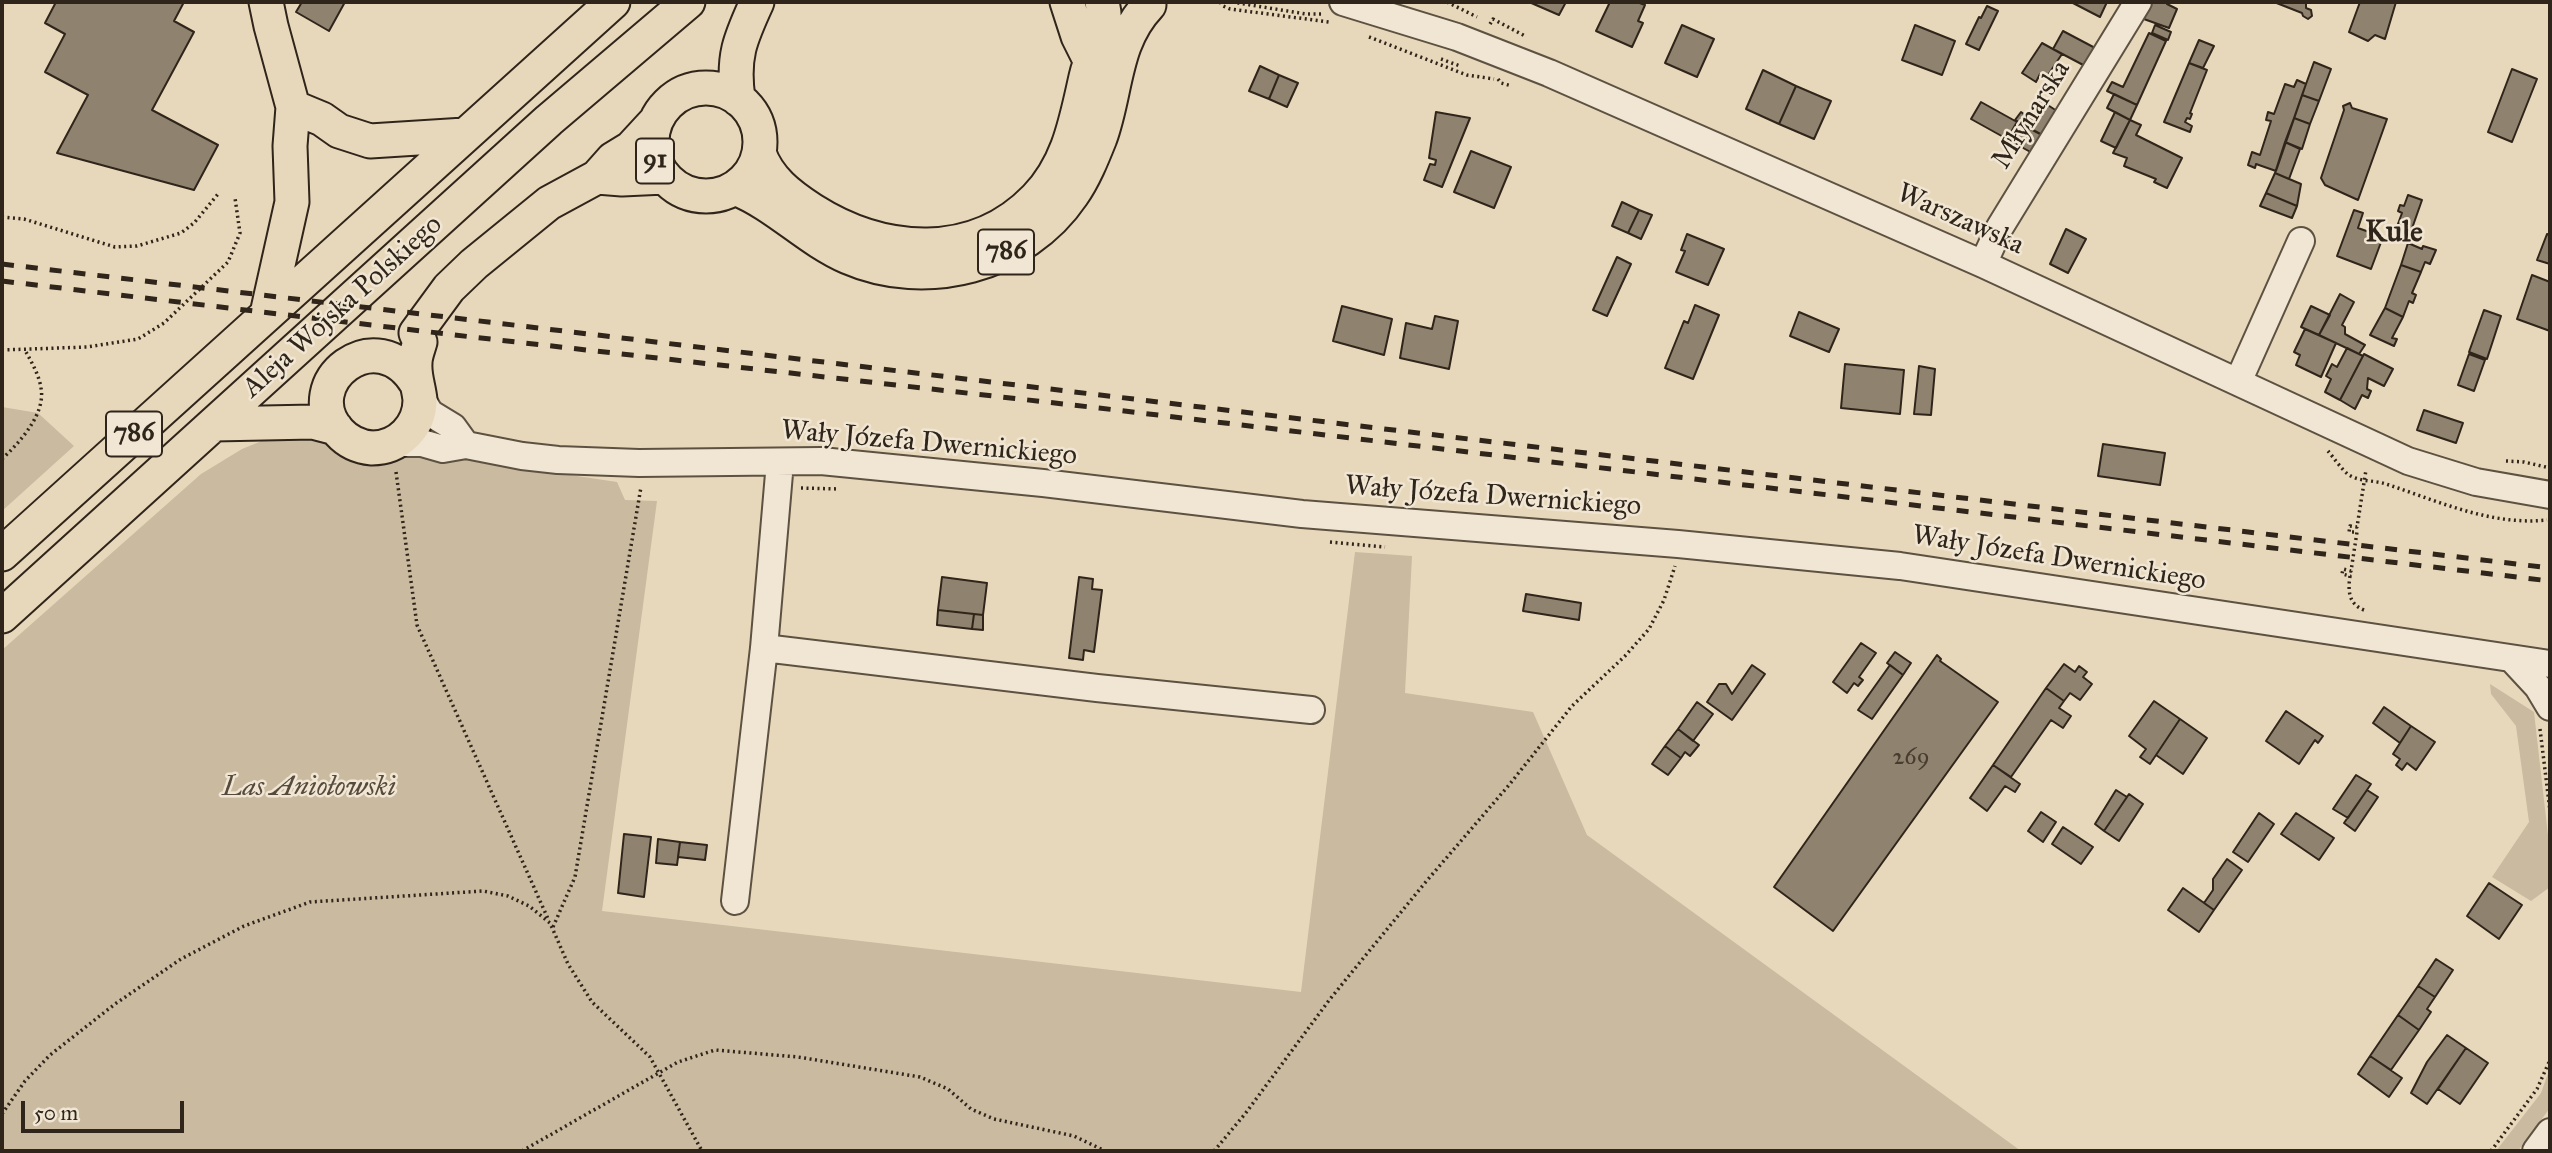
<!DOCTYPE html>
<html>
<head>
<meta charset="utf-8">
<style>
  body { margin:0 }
  #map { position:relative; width:2552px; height:1153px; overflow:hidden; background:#e8d8bb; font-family:"IM FELL Great Primer",serif }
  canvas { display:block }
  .frame { position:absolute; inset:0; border:4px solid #2f251a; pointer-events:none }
  .scale { position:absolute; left:21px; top:1101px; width:163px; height:32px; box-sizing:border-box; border:4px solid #2f251a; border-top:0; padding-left:9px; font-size:21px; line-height:24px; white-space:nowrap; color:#2f251a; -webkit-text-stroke:5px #f0e6d3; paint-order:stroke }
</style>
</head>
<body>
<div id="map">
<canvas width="2552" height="1153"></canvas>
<div class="frame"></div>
<div class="scale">50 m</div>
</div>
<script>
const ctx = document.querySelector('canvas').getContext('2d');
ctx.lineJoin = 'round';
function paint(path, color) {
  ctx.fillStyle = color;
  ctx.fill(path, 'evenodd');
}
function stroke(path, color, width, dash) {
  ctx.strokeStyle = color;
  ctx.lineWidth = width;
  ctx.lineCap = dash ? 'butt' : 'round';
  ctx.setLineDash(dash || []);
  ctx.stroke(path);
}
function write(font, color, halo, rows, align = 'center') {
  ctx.font = font + ' "IM FELL Great Primer",serif';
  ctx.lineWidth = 5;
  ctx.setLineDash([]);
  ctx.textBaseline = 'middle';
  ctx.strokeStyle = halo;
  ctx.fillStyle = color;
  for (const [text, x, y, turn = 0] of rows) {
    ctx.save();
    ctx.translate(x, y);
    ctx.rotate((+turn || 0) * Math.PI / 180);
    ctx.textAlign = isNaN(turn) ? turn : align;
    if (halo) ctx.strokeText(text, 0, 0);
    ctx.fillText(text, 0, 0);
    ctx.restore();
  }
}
const green = new Path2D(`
  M 2,407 L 38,413 L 74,446 L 2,511 Z
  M 284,432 L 617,482 L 625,500 L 657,501 L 602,911 L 1301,992 L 1355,552 L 1412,556 L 1405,693 L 1533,712 L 1587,835 L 2021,1151 L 2,1151 L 2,650 L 201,474 L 242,449 Z
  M 2490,684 L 2534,712 L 2550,853 L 2550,887 L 2531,901 L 2492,877 L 2529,822 L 2516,726 L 2491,694 Z
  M 2550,1068 L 2550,1108 L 2518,1151 L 2496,1151 L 2541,1093 Z`);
const building = new Path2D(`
  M 56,2 L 184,2 L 174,21 L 194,32 L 152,110 L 218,145 L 194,190 L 57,153 L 88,95 L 45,72 L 65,34 L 45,23 Z
  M 302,2 L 345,2 L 329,31 L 296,12 Z
  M 1529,2 L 1566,2 L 1559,15 Z
  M 1610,2 L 1637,2 L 1645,5 L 1638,21 L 1643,23 L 1632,47 L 1596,31 Z
  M 2071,2 L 2107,2 L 2100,17 Z
  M 2149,2 L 2168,2 L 2167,4 L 2177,9 L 2169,28 L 2141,18 Z
  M 2274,2 L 2306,2 L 2306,8 L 2311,10 L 2312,16 L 2308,19 L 2303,16 L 2302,13 Z
  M 2360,2 L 2396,2 L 2385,39 L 2375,35 L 2368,41 L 2349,32 Z
  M 1987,6 L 1998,11 L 1979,50 L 1966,44 L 1979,17 L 1981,18 Z
  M 1682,25 L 1714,39 L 1697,77 L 1665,63 Z
  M 1915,25 L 1955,41 L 1942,75 L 1902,60 Z
  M 2155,25 L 2171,32 L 2168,40 L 2152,33 Z
  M 2063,31 L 2097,49 L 2087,67 L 2053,49 Z
  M 2149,33 L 2166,41 L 2137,105 L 2107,91 L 2112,82 L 2123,87 Z
  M 2199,40 L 2214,46 L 2203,68 L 2189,63 Z
  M 2042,43 L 2062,54 L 2046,78 L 2040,74 L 2036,82 L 2022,73 Z
  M 2314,62 L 2331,69 L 2319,101 L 2302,95 Z
  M 2189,63 L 2207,70 L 2190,113 L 2192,114 L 2190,119 L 2187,118 L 2185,122 L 2192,126 L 2190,132 L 2164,122 Z
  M 1260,66 L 1279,75 L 1269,99 L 1249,91 Z
  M 2512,69 L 2537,79 L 2512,142 L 2488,132 Z
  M 1763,70 L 1796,86 L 1779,124 L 1746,109 Z
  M 1279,75 L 1298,83 L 1287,107 L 1269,99 Z
  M 2297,80 L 2306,84 L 2276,171 L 2256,164 L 2255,168 L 2248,165 L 2252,152 L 2260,155 L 2271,121 L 2266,120 L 2268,112 L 2274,114 L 2285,84 L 2294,87 Z
  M 1796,86 L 1831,101 L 1814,139 L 1779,124 Z
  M 2114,94 L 2137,105 L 2130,120 L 2107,108 Z
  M 2302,95 L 2319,101 L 2310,124 L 2294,118 Z
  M 2040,100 L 2060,113 L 2044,136 L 2015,120 L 2021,112 L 2028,117 Z
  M 1981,102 L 2017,122 L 2007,139 L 1971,119 Z
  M 2350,103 L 2352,108 L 2387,119 L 2358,200 L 2325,185 L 2321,178 L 2344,110 L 2343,106 Z
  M 1436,112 L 1470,118 L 1442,187 L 1424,180 L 1430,164 L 1435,165 L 1436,160 L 1429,158 Z
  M 2115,112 L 2130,120 L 2116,148 L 2101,141 Z
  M 2294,118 L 2310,124 L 2302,149 L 2285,142 Z
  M 2130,120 L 2141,125 L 2136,135 L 2182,158 L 2167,188 L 2154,182 L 2156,179 L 2124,166 L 2127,158 L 2113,153 Z
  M 2017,122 L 2044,136 L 2034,154 L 2007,139 Z
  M 2285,142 L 2300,149 L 2289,179 L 2275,173 Z
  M 1471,151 L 1511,167 L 1494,208 L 1454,192 Z
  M 2275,173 L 2301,184 L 2297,206 L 2266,193 Z
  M 2266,193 L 2297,206 L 2292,218 L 2260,206 Z
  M 2408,195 L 2422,200 L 2409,237 L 2395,232 L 2402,213 L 2398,211 L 2400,205 L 2404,206 Z
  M 1622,202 L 1639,210 L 1628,233 L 1612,226 Z
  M 1639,210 L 1652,215 L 1641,239 L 1628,233 Z
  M 2354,210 L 2363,213 L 2358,228 L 2383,237 L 2371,269 L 2337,256 Z
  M 2066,229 L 2086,239 L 2068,273 L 2050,264 Z
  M 1687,234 L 1724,249 L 1708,285 L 1676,272 L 1685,251 L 1681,250 Z
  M 2547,234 L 2550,235 L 2550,264 L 2537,260 Z
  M 2408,243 L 2422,249 L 2423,246 L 2436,250 L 2430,264 L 2425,262 L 2421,272 L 2401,265 Z
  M 1617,257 L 1631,264 L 1607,316 L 1593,310 Z
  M 2401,265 L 2421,272 L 2412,293 L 2416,295 L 2413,303 L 2409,301 L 2403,317 L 2385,308 Z
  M 2532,275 L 2550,282 L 2550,331 L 2517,319 Z
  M 2340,294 L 2354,302 L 2342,325 L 2345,327 L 2345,334 L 2365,345 L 2359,354 L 2319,335 Z
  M 1695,305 L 1719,315 L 1693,379 L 1665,368 L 1684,321 L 1688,323 Z
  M 1342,306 L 1392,319 L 1384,355 L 1333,341 Z
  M 2311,306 L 2330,315 L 2319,335 L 2301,327 Z
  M 2385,308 L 2403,317 L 2392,338 L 2397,339 L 2394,346 L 2370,335 Z
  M 2484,310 L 2501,316 L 2487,359 L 2469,352 Z
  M 1799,312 L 1839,329 L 1829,352 L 1790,336 Z
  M 1435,316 L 1458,321 L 1449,369 L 1400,358 L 1406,323 L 1432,329 Z
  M 2305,329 L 2336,343 L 2321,377 L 2296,365 L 2300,355 L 2294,352 Z
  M 2347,348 L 2363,356 L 2340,400 L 2325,392 L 2331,379 L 2326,376 L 2332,364 L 2337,367 Z
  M 2364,354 L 2393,369 L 2384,386 L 2368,378 L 2367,389 L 2371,391 L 2368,398 L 2362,395 L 2355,409 L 2340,400 Z
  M 2469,354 L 2485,360 L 2474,391 L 2458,385 Z
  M 1845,364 L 1904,370 L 1900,414 L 1841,408 Z
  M 1919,366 L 1935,369 L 1931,415 L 1914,414 Z
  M 2424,410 L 2463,423 L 2456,443 L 2417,430 Z
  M 2103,444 L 2165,453 L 2160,485 L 2098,476 Z
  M 942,577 L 987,583 L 983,615 L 938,610 Z
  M 1079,577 L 1093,579 L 1092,589 L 1102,590 L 1094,652 L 1084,650 L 1083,660 L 1069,658 Z
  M 1526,594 L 1581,603 L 1579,620 L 1523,611 Z
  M 938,610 L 974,614 L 972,629 L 937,625 Z
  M 974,614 L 983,615 L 983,630 L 972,629 Z
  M 1861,643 L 1876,653 L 1859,677 L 1863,680 L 1858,686 L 1854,683 L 1847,693 L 1833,682 Z
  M 1895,652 L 1911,663 L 1903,675 L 1887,663 Z
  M 1937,655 L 1941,659 L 1940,661 L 1998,702 L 1833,931 L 1774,887 Z
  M 2064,664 L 2075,672 L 2079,666 L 2087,672 L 2083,677 L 2092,684 L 2080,700 L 2070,693 L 2064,701 L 2046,688 Z
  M 1752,665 L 1765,674 L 1732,720 L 1707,702 L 1719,684 L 1726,684 L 1732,694 Z
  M 1890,665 L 1903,675 L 1872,719 L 1858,710 Z
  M 2046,688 L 2064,701 L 2059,708 L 2071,716 L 2063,728 L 2051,720 L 2011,777 L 1993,765 Z
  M 2154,701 L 2180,719 L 2150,764 L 2140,757 L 2146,749 L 2129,736 Z
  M 1697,702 L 1713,714 L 1693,741 L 1678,729 Z
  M 2384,707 L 2411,726 L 2400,743 L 2373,723 Z
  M 2286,711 L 2323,736 L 2318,743 L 2315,740 L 2299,764 L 2266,741 Z
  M 2180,719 L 2207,738 L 2183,774 L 2156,755 Z
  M 2411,726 L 2435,742 L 2416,770 L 2407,763 L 2402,770 L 2396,765 L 2400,759 L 2393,754 Z
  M 1678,729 L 1699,745 L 1690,756 L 1685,752 L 1681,758 L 1665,746 Z
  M 1665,746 L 1681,758 L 1668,775 L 1652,764 Z
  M 1993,765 L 2020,784 L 2015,792 L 2005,786 L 1987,811 L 1970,798 Z
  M 2356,775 L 2371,784 L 2348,818 L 2333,809 Z
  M 2116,790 L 2127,797 L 2104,831 L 2095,824 Z
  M 2367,790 L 2378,797 L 2355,831 L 2344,823 Z
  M 2129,794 L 2143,804 L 2119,841 L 2104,831 Z
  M 2041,812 L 2056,822 L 2043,842 L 2028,831 Z
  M 2259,813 L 2274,824 L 2248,862 L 2233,852 Z
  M 2296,813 L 2334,838 L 2319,860 L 2281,834 Z
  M 2063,827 L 2093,847 L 2081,864 L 2052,844 Z
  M 624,834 L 651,837 L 644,897 L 618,893 Z
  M 658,839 L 680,842 L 677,865 L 656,863 Z
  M 680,842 L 707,845 L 705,860 L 678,857 Z
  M 2227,859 L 2242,870 L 2214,910 L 2204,903 L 2213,890 L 2213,879 Z
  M 2489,883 L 2522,905 L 2499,939 L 2467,916 Z
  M 2183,888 L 2214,910 L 2199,932 L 2168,910 Z
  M 2436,959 L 2453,970 L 2435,997 L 2418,986 Z
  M 2418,986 L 2435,997 L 2427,1009 L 2431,1012 L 2419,1030 L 2398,1015 Z
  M 2398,1015 L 2419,1030 L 2391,1070 L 2370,1056 Z
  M 2447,1035 L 2466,1048 L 2427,1104 L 2411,1093 L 2427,1062 Z
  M 2466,1048 L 2488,1063 L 2460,1104 L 2438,1089 Z
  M 2370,1056 L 2402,1078 L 2389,1097 L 2358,1074 Z`);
const path = new Path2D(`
  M 1220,2 L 1223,6 L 1230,9 L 1329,22
  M 1232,2 L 1306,14 L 1323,14
  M 1447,2 L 1477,17
  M 1490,24 L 1493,19 L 1525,36
  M 1369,37 L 1467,75 L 1494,79
  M 1441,59 L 1460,66
  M 1498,79 L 1501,83 L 1512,86
  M 2,217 L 24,219 L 115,247 L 137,246 L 181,233 L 194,223 L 218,194
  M 2,350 L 87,347 L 138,339 L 164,323 L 228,262 L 240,233 L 235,198
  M 2328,451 C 2334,458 2341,469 2349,475 C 2360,482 2374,480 2386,484 C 2438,501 2491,526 2547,520
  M 2,459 C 19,443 46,414 41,388 C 39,375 32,363 26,352
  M 2506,461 L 2524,462 L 2550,468
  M 396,472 L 417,625 L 549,921
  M 801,488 L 839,489
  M 1330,542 L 1385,547
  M 2364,610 C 2348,604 2348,590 2350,576 L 2342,574 L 2343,569 L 2351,571 L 2357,532 L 2349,532 L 2350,526 L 2357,527 L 2366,470
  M 2540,729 L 2550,811
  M 553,927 L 575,877 L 641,487
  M 2,1114 L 25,1081 L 50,1055 L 115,1004 L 181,959 L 244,926 L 310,902 L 483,891 L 508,896 L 529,906 L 550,923 L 568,964 L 592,1002 L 650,1057 L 702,1151
  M 522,1151 L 678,1062 L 715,1050 L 798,1057 L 920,1077 L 948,1089 L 971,1109 L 994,1119 L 1074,1136 L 1105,1151
  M 1214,1151 L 1245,1114 L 1330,999 L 1424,884 L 1509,785 L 1572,706 L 1625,656 L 1649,629 L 1664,600 L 1675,566
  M 2491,1151 L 2537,1089 L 2550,1060`);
const minor = new Path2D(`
  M 1343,2 L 1457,37 L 1549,73 L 1983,264 L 2408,461 L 2476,482 L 2550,495
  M 1983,264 L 2000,227 L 2138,2
  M 2238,382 L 2301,241
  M 420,396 L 430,413 L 453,427 L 466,445
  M 394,443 L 422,443 L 443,449 L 466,445 L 522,456 L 558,460 L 639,463 L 821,461 L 1043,483 L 1302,514 L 1678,544 L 1900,566 L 2550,664
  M 764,648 L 1097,688 L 1311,710
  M 2512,659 L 2538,687 L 2550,707
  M 735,901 L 764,648 L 780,462
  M 2536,1151 L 2550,1132`);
const major = new Path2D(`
  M 266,2 L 271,26 L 293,107 L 290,146 L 292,202 L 267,314
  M 1067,2 L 1078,36 L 1090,60
  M652 142a54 54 0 1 1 108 0a54 54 0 1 1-108 0Z
  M 738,99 C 732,57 740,39 757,2
  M 293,107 L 322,119 L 339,131 L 370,141 L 465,135
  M 759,153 C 768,179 789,195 812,210 C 883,255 974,262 1036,198 C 1069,164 1076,121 1086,77 C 1093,45 1111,38 1102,2
  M 597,177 L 622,179 L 665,177
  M 735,188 C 777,205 807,239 848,257 C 926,291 1024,266 1072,195 C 1084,178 1092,158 1100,138 C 1117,91 1113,43 1149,5
  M 416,333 L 420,342 C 418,349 415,356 415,363 C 414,376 419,388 420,400 C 420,426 399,448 372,448 C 360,447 348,442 339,432 C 295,384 377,317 417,384
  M 416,333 L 449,288 L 474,264 L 549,203 L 597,177 L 613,159 L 631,148 L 655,122
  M 214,424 L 313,422 L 336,428
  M 2,554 L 613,2
  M 2,616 L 549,120 L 688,2`);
const rail = new Path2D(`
  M 2,264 L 2550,568
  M 2,281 L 472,337 L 1099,408 L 2550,581`);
const numberNames = [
  ["269",1911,758]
];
const shields = [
  [655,161,38],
  [1006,252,56],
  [134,434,56]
];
const shieldNames = [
  ["91",655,161],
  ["786",1006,252],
  ["786",134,434]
];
const streetNames = [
  ["Młynarska",2032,115,-58],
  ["Warszawska",1960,220,24],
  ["Aleja Wojska Polskiego",343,307,-42],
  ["Wały Józefa Dwernickiego",929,444,5],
  ["Wały Józefa Dwernickiego",1493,497,4],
  ["Wały Józefa Dwernickiego",2059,559,9]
];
const parkNames = [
  ["Las Aniołowski",309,788]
];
const neighbourhoodNames = [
  ["Kule",2394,234]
];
paint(green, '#c9baa0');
paint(building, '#8f826e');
stroke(building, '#2f251a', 2);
stroke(minor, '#5d5242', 30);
stroke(major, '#2f251a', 37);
stroke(path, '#2f251a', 3.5, [2, 3.5]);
stroke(minor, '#f0e6d3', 26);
stroke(major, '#e8d8bb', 33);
stroke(rail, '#2f251a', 5, [12, 12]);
write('24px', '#473c2f', null, numberNames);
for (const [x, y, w] of shields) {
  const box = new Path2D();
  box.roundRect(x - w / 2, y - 22.5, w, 45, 5);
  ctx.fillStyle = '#f0e6d3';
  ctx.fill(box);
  stroke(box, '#2f251a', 2);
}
write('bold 26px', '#2f251a', null, shieldNames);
write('28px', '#2f251a', '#f0e6d3', streetNames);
write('italic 28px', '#564a3c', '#f0e6d3', parkNames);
write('bold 30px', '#2f251a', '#f0e6d3', neighbourhoodNames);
</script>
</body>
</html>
